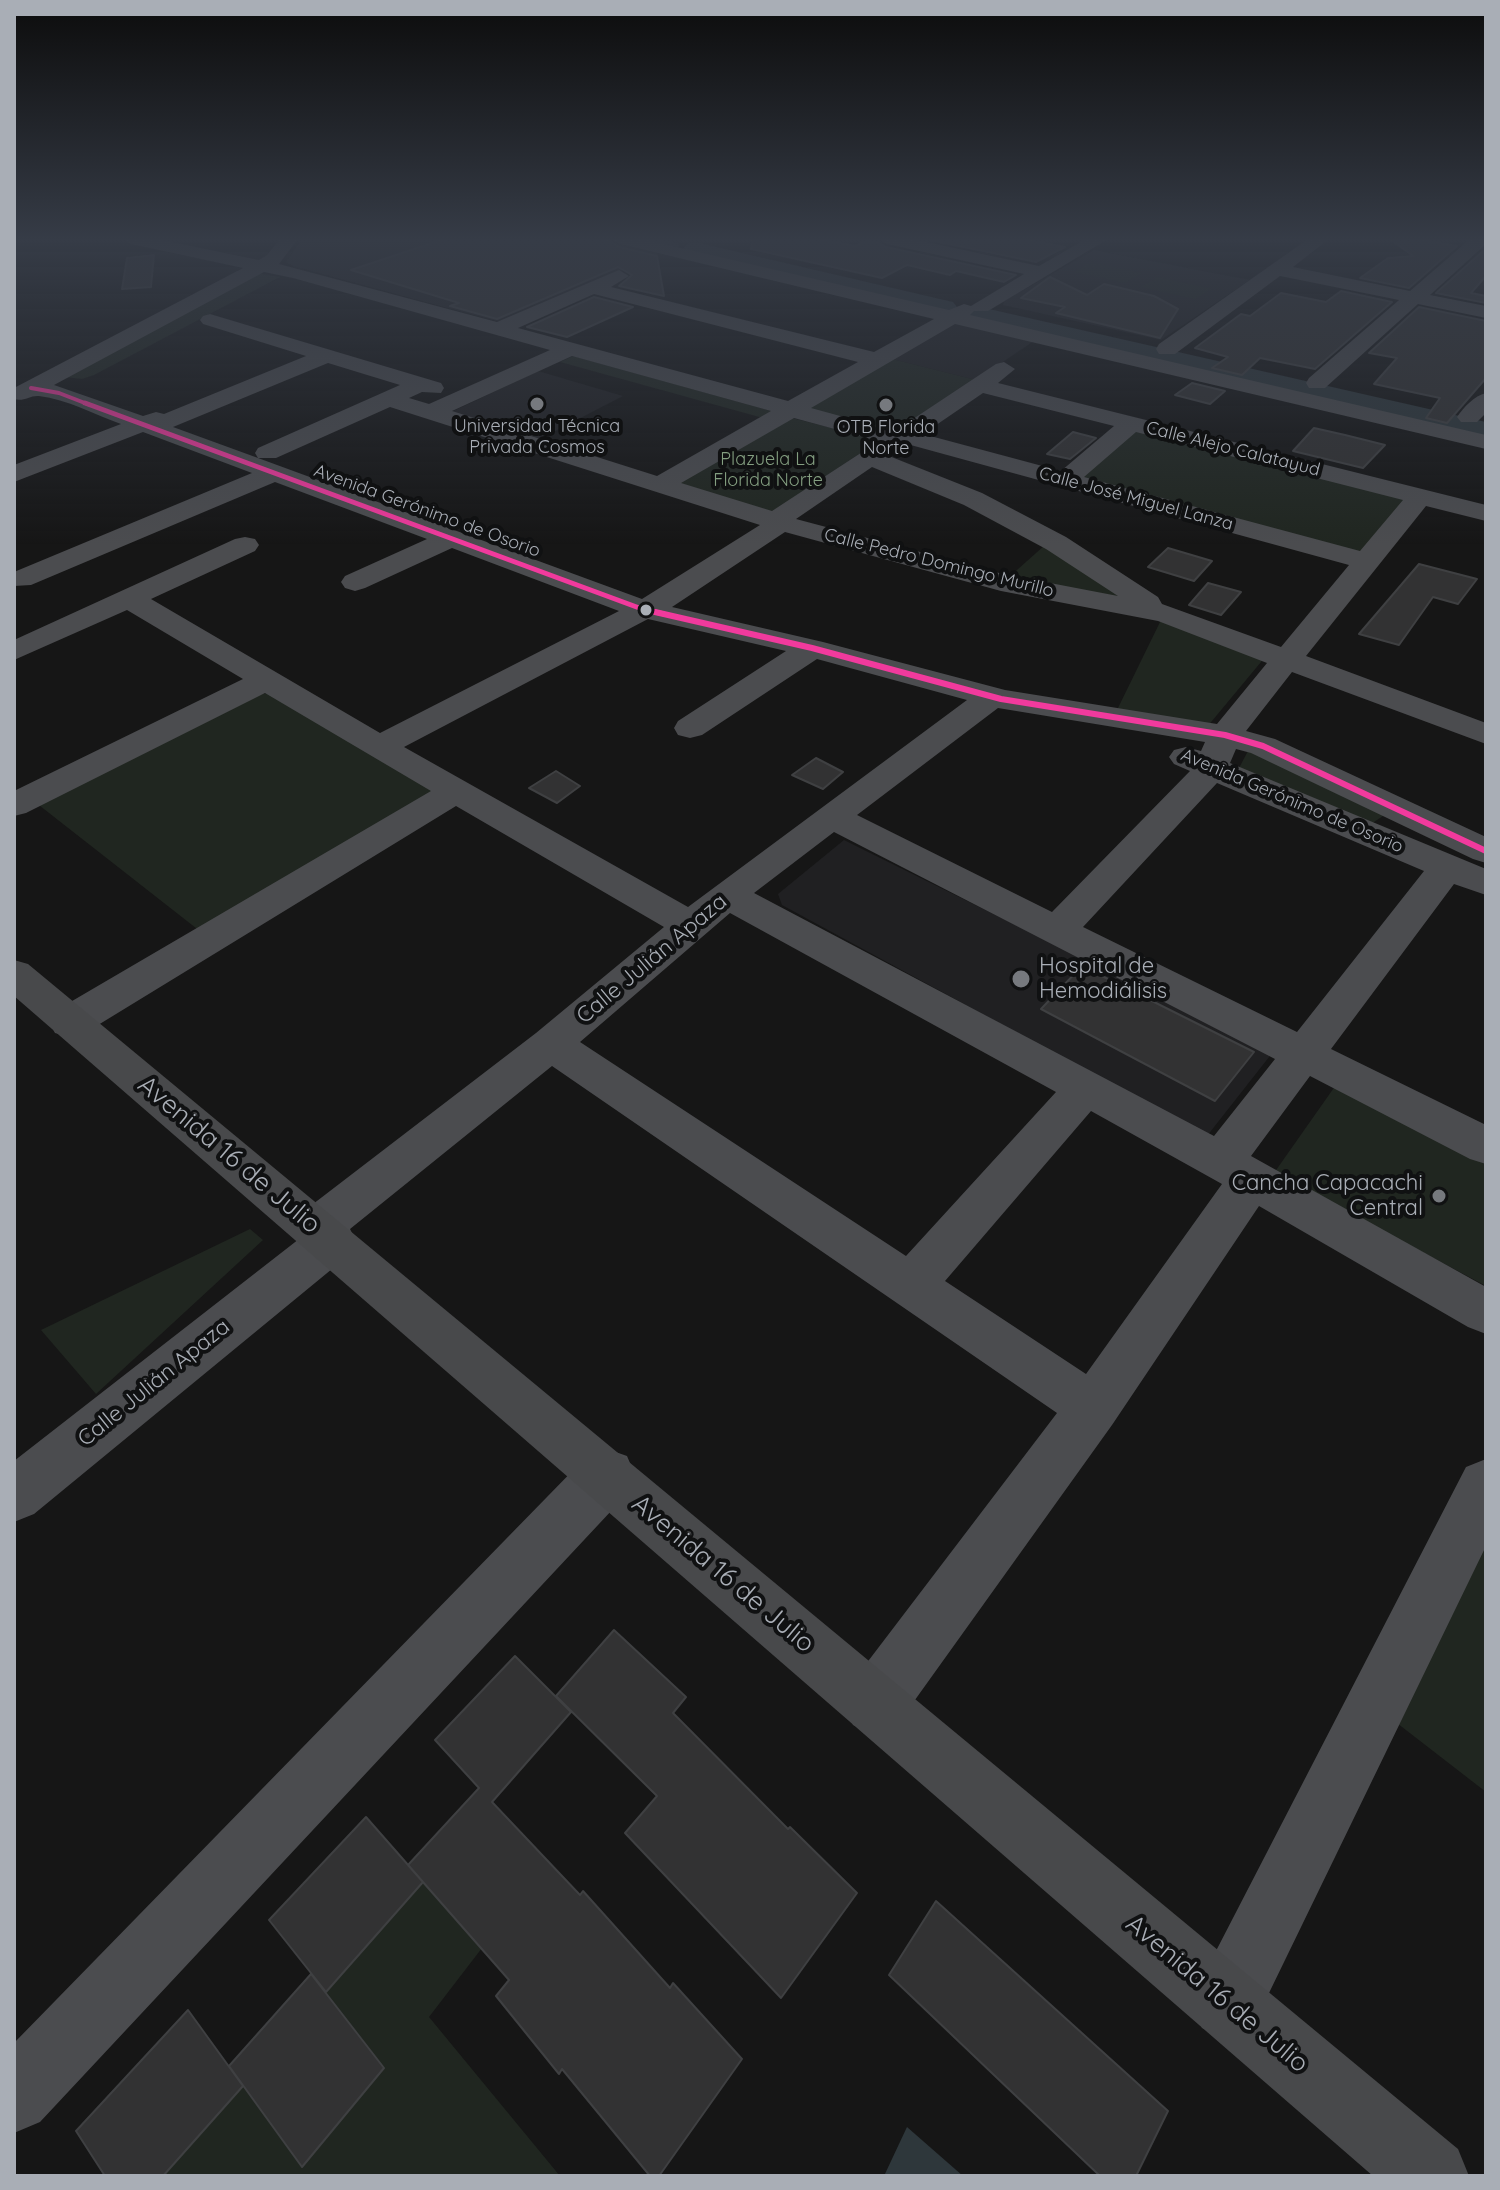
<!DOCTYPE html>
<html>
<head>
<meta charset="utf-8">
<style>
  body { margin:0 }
  #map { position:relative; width:1500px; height:2190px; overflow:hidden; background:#161616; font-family:Quicksand,sans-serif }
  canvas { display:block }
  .frame { position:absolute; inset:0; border:16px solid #a9aeb6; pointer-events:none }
</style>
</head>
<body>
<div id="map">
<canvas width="1500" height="2190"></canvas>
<div class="frame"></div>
</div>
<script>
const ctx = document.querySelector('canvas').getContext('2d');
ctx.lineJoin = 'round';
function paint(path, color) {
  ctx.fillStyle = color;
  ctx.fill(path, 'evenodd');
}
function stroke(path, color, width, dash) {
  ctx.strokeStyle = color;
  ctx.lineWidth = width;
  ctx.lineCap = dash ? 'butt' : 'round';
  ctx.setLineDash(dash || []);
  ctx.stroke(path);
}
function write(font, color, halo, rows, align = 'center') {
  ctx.font = font + ' Quicksand,sans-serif';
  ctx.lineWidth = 8;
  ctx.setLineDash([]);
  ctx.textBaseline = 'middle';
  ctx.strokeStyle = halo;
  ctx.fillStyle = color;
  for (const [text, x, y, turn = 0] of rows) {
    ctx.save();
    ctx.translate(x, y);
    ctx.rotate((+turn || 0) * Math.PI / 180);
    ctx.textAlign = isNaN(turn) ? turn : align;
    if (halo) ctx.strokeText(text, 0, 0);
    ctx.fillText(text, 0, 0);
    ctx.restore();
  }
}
const built = new Path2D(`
  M 302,239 L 599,239 L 657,253 L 657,256 L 499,322 L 293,266 L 286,262 Z
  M 1094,250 L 1250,280 L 1161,340 L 1003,305 L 1004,301 Z
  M 948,323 L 958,323 L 1034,341 L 976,380 L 888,358 Z
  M 538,371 L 623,396 L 536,441 L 449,413 Z
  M 844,840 L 860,848 L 1273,1052 L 1207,1136 L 782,905 L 778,894 Z`);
const green = new Path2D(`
  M 1091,262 L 1142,273 L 1125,283 L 1074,272 Z
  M 257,273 L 280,277 L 94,375 L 82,379 L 64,377 Z
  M 1158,277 L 1211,289 L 1195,299 L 1141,287 Z
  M 573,356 L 775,412 L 763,418 L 560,362 Z
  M 888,358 L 976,380 L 898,433 L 804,408 Z
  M 788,417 L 880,440 L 771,513 L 674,483 Z
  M 1138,429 L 1406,498 L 1358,556 L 1077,478 Z
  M 1045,545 L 1126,599 L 1008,578 Z
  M 1161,620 L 1266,656 L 1207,727 L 1117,710 Z
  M 267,693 L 431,788 L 433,792 L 201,932 L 35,802 L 254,696 Z
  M 1248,751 L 1386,814 L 1371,824 L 1239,768 Z
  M 1338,1082 L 1486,1156 L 1486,1286 L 1274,1173 Z
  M 250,1229 L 263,1240 L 96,1394 L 41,1330 Z
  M 1486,1493 L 1486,1792 L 1362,1696 Z
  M 423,1882 L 482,1948 L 429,2017 L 560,2176 L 163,2176 L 243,2085 L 302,2166 L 384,2068 L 325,1993 Z`);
const water = new Path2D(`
  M 907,2127 L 963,2176 L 884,2176 Z`);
const stream = new Path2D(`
  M 648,239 L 677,245`);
const river = new Path2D(`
  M 695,242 L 953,302 L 957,307 L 953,312 L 944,315 L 687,254 L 683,249 L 687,244 Z
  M 976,306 L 1486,422 L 1486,440 L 967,320 L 963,314 L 967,308 Z`);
const building = new Path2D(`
  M 444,239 L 599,239 L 609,241 L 619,247 L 657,256 L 664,296 L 619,286 L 632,275 L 618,267 L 497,319 L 450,306 L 459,303 L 351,270 Z
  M 752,239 L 820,239 L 855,246 L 866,241 L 877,242 L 886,247 L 1016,275 L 1004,282 L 956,271 L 950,275 L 907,265 L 882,278 L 751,249 Z
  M 925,239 L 1023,239 L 1065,247 L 1036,262 Z
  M 1390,239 L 1416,239 L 1457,246 L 1409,288 L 1360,278 L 1388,258 L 1413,256 Z
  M 1483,251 L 1486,252 L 1486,276 L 1471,293 L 1486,296 L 1486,303 L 1436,293 Z
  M 154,255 L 151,287 L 122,289 L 127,258 Z
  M 1050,277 L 1087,295 L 1104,284 L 1154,296 L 1178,309 L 1160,338 L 1056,313 L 1065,307 L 1021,298 Z
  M 1341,291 L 1392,302 L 1315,369 L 1260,358 L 1242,375 L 1212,368 L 1228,357 L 1195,348 L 1241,314 L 1250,316 L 1281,293 L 1326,302 Z
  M 594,297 L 633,307 L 567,337 L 527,327 Z
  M 1419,307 L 1486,321 L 1486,378 L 1447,423 L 1426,418 L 1440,398 L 1374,384 L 1397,358 L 1369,353 Z
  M 1192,383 L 1225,391 L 1210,404 L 1175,395 Z
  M 1314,428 L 1345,435 L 1385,445 L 1363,468 L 1293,451 Z
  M 1073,432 L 1096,438 L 1070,459 L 1047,454 Z
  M 1168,548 L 1212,561 L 1194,581 L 1148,567 Z
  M 1419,564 L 1477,579 L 1458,604 L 1433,597 L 1399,645 L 1359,634 Z
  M 1208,583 L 1241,592 L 1221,615 L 1189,605 Z
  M 816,758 L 843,772 L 823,789 L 792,775 Z
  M 556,771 L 580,786 L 557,803 L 529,788 Z
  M 1082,966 L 1254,1052 L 1215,1101 L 1041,1009 Z
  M 614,1630 L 686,1697 L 673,1713 L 788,1829 L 790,1827 L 857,1893 L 781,1998 L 625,1833 L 657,1796 L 556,1696 Z
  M 515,1656 L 571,1712 L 492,1802 L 580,1895 L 583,1891 L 670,1988 L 673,1983 L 742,2059 L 659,2176 L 650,2176 L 562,2069 L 559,2074 L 496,1996 L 509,1980 L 408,1865 L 479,1788 L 435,1740 Z
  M 366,1817 L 423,1882 L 326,1992 L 269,1920 Z
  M 936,1901 L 1168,2111 L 1136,2176 L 1100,2176 L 889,1975 Z
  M 311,1974 L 384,2068 L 302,2167 L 229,2066 Z
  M 188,2010 L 243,2086 L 163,2176 L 105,2176 L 76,2131 Z`);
const minor = new Path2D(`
  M 122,239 L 157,239 L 259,260 L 267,255 L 280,239 L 298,239 L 279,264 L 497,322 L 619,270 L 629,276 L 611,287 L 874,352 L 934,319 L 620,244 L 611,239 L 642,239 L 949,310 L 964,304 L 971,306 L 1024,274 L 887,244 L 878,239 L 912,239 L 1039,266 L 1086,239 L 1108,239 L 988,311 L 974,311 L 970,315 L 1486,435 L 1486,449 L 955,324 L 811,408 L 895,431 L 996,364 L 1004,362 L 1015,369 L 998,383 L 1486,505 L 1486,521 L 1426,506 L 1306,656 L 1486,723 L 1486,744 L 1292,672 L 1246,731 L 1275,739 L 1486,837 L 1486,863 L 1473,859 L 1251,753 L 1236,749 L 1230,763 L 1486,869 L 1486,895 L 1454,884 L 1331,1049 L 1486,1125 L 1486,1164 L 1470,1159 L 1310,1076 L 1251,1156 L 1486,1287 L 1486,1334 L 1468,1327 L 1259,1206 L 1112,1425 L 897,1725 L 875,1734 L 853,1725 L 844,1703 L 853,1681 L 1057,1413 L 552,1066 L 350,1229 L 356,1241 L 349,1255 L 34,1514 L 14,1522 L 14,1461 L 299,1239 L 293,1228 L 300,1214 L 536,1033 L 664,927 L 456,806 L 85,1033 L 70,1037 L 55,1033 L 49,1022 L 55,1011 L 431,791 L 265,693 L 26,813 L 14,816 L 14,791 L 243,679 L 127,610 L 14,660 L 14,640 L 235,539 L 245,537 L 255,539 L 259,545 L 255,551 L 151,599 L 380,733 L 619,611 L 452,548 L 365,588 L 355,591 L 345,588 L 341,582 L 345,576 L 427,539 L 275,482 L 31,585 L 14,586 L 14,572 L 252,473 L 143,432 L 14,482 L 14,465 L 121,424 C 95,415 67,399 39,396 C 30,395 24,402 14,399 L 14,388 L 243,268 L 131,244 ZM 264,272 L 293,278 L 550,350 L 429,404 L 409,398 L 422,392 L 441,393 L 444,388 L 441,383 L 210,314 L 203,316 L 200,320 L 203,324 L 306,356 L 164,414 L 156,412 L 143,416 L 54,385 ZM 594,294 L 858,362 L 788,401 L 518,328 ZM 572,356 L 771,411 L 657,476 L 452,411 ZM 328,363 L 400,385 L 258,448 L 255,453 L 258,458 L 173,427 ZM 983,393 L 1114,426 L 1061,471 L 923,434 ZM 390,407 L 760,525 L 642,599 L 258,458 L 276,458 ZM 794,418 L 879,441 L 772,511 L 681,483 ZM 1136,432 L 1403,500 L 1360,551 L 1084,477 ZM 907,444 L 1349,565 L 1281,647 L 1162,604 L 1158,597 L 1066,537 L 982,493 L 889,456 ZM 872,467 L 964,505 L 1046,549 L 1118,596 L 1003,574 L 796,519 ZM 785,532 L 1001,591 L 1158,621 L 1267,663 L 1217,724 L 1005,690 L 823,642 L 672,607 ZM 648,619 L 786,651 L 678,721 L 674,728 L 678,735 L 690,738 L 702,735 L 817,659 L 967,700 L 688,907 L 404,747 ZM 998,708 L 1205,742 L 1201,751 L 1186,747 L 1174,750 L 1169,757 L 1174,764 L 1190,771 L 1052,912 L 857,815 ZM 1217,783 L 1424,871 L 1297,1032 L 1083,927 ZM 834,832 L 1275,1059 L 1214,1136 L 754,893 ZM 730,913 L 1056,1092 L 906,1256 L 580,1042 ZM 1091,1111 L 1222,1184 L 1086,1374 L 945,1281 Z
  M 1308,239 L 1329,239 L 1293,267 L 1410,291 L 1470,239 L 1486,239 L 1486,244 L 1430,295 L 1486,306 L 1486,318 L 1418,304 L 1325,388 L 1309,388 L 1306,383 L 1309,378 L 1399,300 L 1280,276 L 1175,354 L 1159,354 L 1156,349 L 1159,344 Z
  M 1486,393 L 1486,413 L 1477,422 L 1461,422 L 1457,417 C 1464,407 1474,396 1486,393 Z
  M 607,1449 L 627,1456 L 635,1475 L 627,1494 L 40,2122 L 14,2133 L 14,2043 L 587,1456 Z
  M 1486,1459 L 1486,1546 L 1252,2028 L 1227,2039 L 1202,2028 L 1191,2003 L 1202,1978 L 1466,1467 Z`);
const major = new Path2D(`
  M 14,960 L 28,964 L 1458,2149 L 1469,2176 L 1373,2176 L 14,996 Z`);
const bus1Far2 = new Path2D(`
  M 31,388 L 59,393 L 90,405`);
const bus1Far1 = new Path2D(`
  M 85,403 L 642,609 L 664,614`);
const bus1 = new Path2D(`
  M 655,612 L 812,648 L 1001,699 L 1225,735 L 1263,746 L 1486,851`);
const markers = [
  [537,404,8,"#76797e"],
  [886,405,8,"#76797e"],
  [646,610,7,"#a9aeb6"],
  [1021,979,10,"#76797e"],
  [1439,1196,8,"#76797e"]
];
const farPoinames = [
  ["Universidad Técnica",537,427],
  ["Privada Cosmos",537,448],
  ["OTB Florida",886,428],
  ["Norte",886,449]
];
const farStreetnames = [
  ["Calle Alejo Calatayud",1233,449,14],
  ["Calle José Miguel Lanza",1136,499,15],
  ["Avenida Gerónimo de Osorio",427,511,20],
  ["Calle Pedro Domingo Murillo",939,563,14],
  ["Avenida Gerónimo de Osorio",1292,801,23]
];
const farParknames = [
  ["Plazuela La",768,460],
  ["Florida Norte",768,481]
];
const streetNames = [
  ["Calle Julián Apaza",652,959,-40],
  ["Calle Julián Apaza",154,1383,-39]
];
const poiNames = [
  ["Hospital de",1039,966],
  ["Hemodiálisis",1039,991],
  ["Cancha Capacachi",1423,1183,"right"],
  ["Central",1423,1208,"right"]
];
const nearStreetnames = [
  ["Avenida 16 de Julio",229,1155,40],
  ["Avenida 16 de Julio",723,1574,40],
  ["Avenida 16 de Julio",1217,1994,40]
];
paint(built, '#202022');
paint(green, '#202620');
paint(water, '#2e373b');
stroke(stream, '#2e373b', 4);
paint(river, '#2e373b');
paint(building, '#323233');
stroke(building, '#3f4042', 2);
paint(minor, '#4b4c4f');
paint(major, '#48494b');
stroke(bus1Far2, '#f13a9d', 4);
stroke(bus1Far1, '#f13a9d', 5);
stroke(bus1, '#f13a9d', 6);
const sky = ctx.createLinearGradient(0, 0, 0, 545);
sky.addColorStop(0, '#0c0c0c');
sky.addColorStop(0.44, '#363c47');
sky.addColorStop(1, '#363c4700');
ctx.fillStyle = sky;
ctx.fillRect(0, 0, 1500, 545);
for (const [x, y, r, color] of markers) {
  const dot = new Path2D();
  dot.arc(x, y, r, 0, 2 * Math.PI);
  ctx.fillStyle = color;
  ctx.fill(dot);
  stroke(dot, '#101112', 3);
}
write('18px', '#a9aeb6', '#101112', farPoinames);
write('18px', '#a9aeb6', '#101112', farStreetnames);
write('18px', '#849f81', '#101112', farParknames);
write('22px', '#a9aeb6', '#101112', streetNames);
write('22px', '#a9aeb6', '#101112', poiNames, 'left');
write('26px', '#a9aeb6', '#101112', nearStreetnames);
</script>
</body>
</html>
